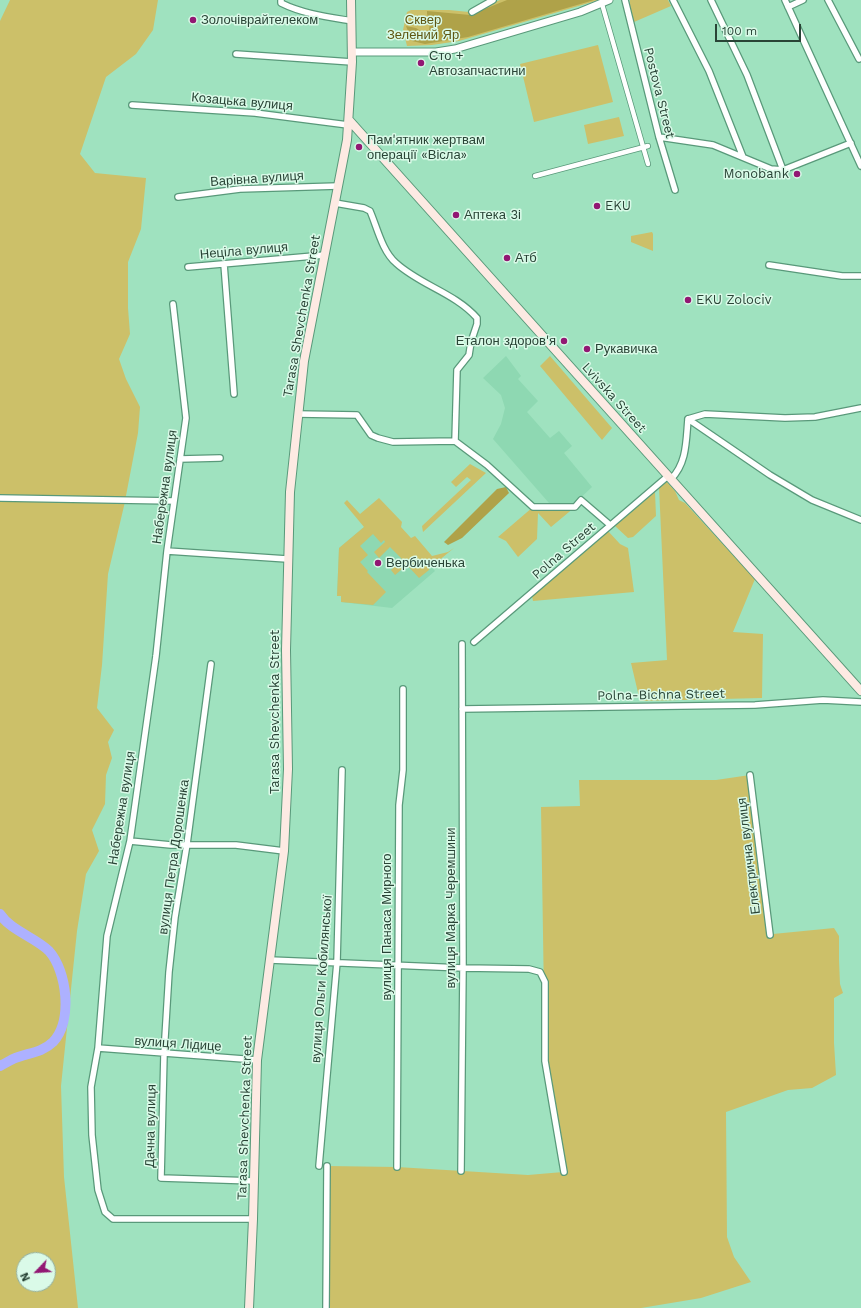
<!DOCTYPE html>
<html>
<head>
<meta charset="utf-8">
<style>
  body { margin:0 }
  #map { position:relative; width:861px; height:1308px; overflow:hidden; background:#9fe2bf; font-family:"Work Sans",sans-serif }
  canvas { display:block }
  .north { position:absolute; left:16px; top:1252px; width:40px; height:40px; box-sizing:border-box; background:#dafae8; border:1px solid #93b1a1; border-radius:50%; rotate:245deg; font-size:11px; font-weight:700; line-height:16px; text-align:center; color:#294436 }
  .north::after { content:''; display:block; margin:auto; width:14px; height:18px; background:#921773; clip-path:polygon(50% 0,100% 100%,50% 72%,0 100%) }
  .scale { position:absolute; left:715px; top:24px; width:86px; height:18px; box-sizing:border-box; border:2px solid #294436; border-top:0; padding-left:5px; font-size:12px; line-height:14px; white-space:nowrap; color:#294436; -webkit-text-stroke:3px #dafae8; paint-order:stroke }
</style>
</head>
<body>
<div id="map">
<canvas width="861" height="1308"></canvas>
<div class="north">N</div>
<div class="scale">100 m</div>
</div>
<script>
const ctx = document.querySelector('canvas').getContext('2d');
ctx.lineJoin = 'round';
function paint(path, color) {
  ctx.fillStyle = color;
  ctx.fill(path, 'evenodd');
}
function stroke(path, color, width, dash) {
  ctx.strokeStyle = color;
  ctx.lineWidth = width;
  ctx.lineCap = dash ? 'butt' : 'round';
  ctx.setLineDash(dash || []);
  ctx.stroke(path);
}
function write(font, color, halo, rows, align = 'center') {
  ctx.font = font + ' "Work Sans",sans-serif';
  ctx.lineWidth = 3;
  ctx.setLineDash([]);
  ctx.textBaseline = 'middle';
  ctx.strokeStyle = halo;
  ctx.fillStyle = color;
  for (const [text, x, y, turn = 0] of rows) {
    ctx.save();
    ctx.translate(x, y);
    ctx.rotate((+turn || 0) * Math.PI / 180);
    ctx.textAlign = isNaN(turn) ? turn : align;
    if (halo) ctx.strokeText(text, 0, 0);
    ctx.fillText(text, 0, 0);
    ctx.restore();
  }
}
const built = new Path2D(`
  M 506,356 L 521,376 L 518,379 L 538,401 L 527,412 L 550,438 L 559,431 L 572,446 L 564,453 L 592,487 L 573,505 L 549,503 L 493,439 L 501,424 L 505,408 L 501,395 L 483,378 Z
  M 364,527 L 428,563 L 435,571 L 392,608 L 341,602 L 341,596 L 337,596 L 339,548 Z`);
const green = new Path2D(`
  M 10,0 L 158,0 L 153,30 L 136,54 L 106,77 L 80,154 L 95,173 L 146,178 L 141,229 L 128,262 L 128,308 L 130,334 L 119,359 L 126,379 L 140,407 L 138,433 L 124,506 L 108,574 L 102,665 L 97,708 L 114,730 L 108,742 L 112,758 L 106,775 L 105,804 L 92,830 L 99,851 L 86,874 L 77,931 L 61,1086 L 64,1177 L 78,1308 L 0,1308 L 0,21 ZM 24,1260 L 48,1260 L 48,1284 L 24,1284 Z
  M 500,0 L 599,0 L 459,41 L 432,45 L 407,46 L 403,30 L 407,12 L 411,10 L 449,10 L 469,12 Z
  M 630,0 L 668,0 L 671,6 L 634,22 L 629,7 Z
  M 598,45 L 613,102 L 534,122 L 520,64 Z
  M 619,117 L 624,136 L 588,144 L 584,125 Z
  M 652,232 L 653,234 L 653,251 L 631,242 L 631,236 Z
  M 550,356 L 612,428 L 602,440 L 540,366 Z
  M 470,464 L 486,473 L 423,532 L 422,526 L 471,480 L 467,477 L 456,487 L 451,482 Z
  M 666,481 L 675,491 L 679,500 L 685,503 L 755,579 L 733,632 L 763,634 L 762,698 L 640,701 L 631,663 L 667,660 L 659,487 Z
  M 655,492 L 656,516 L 633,537 L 628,538 L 615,526 Z
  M 379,498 L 402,522 L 401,527 L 411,538 L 415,536 L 432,556 L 448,552 L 454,548 L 431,567 L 430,565 L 429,570 L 419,578 L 407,565 L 395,575 L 391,570 L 402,559 L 390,547 L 379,558 L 374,552 L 385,542 L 384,540 L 381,543 L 373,534 L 360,546 L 368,555 L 360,562 L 368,571 L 367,572 L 386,592 L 373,605 L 341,602 L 341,596 L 337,596 L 339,548 L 364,527 L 344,503 L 347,500 L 360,514 Z
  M 533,507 L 575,507 L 551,527 L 538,513 L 537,539 L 518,557 L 506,541 L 498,537 Z
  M 608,531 L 620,544 L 628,548 L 634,592 L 533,601 L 532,596 Z
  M 750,775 L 773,934 L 834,928 L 839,936 L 839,960 L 840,984 L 843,993 L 834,998 L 834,1043 L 836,1075 L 812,1088 L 788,1090 L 726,1112 L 727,1237 L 734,1257 L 751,1282 L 701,1298 L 641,1308 L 326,1308 L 327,1166 L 397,1167 L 528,1175 L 563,1172 L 545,1061 L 541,807 L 580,806 L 579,780 L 716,780 Z`);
const forest = new Path2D(`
  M 507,0 L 594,0 L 468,37 L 425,44 L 412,41 L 406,26 L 416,28 L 422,32 L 429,30 L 430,22 L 427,14 L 427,11 L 470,15 Z
  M 506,487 L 509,493 L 462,538 L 448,545 L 444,542 L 497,489 Z`);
const river = new Path2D(`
  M 0,914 C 11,931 35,937 49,951 C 67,971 73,1021 53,1042 C 42,1053 26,1053 13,1059 C 9,1061 4,1064 0,1066`);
const pedestrian = new Path2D(`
  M 602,4 L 648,164
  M 535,176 L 648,146`);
const minor = new Path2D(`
  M 281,0 L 281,3 C 303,14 328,17 352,21
  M 625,0 L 659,137 L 675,190
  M 673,0 L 709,71 L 743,157
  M 711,0 L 747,75 L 783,170
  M 785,0 L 861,166
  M 828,0 L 859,59
  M 788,7 L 803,0
  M 472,12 L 493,0
  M 236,54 L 352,62
  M 132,105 L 255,113 L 348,125
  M 659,137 L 713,145 L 771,169 L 783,170 L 851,143
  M 178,197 L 240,189 L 338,186
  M 335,203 L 364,208 L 370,211 C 377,227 382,251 396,263 C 420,285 455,293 477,318 L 477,324 L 471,342 L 469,355 L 457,370 L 455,441
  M 224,264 L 234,394
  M 769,265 L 842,276 L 861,276
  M 188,267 L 325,255
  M 173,304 L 186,418 L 167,551 L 156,656 L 130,841 L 107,936 L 98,1048 L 91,1087 L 92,1135 L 98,1190 L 105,1212 L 113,1219 L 253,1219
  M 298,414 L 357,415 L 371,435 L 378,438 L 393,442 L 455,441 L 487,465 L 533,507 L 575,507 L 581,500 L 610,525
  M 688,419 L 770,475 L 812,500 L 861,520
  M 688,419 L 705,414 L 785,418 L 815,417 L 861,408
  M 180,459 L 220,458
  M 671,479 C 687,463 686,441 688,419
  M 0,498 L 174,501
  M 167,551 L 287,559
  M 474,642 L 668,476
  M 211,664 L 187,844 L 175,917 L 169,972 L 164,1054 L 161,1178 L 254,1181
  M 462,709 L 755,705 L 823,700 L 861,702
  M 750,775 L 770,935
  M 130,841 L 171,845 L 236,845 L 284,851
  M 270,960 L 463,968 L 529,969 L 540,972 L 545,982 L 545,1061 L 564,1172
  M 98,1048 L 257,1060
  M 319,1166 L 337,962 L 342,770
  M 397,1167 L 399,805 L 403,770 L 403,689
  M 461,1171 L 463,968 L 462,644
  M 326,1308 L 327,1166`);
const tertiary = new Path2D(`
  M 352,52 L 436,52 L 455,49 L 580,12 L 609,0`);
const secondary = new Path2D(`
  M 349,120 L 861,691
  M 249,1308 L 253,1219 L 257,1060 L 284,851 L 288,769 L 286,650 L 290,492 L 304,361 L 347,140 L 352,62 L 351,0`);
const markers = [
  [193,20,4,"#921773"],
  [421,63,4,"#921773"],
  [359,147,4,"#921773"],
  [797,174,4,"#921773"],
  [597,206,4,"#921773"],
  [456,215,4,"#921773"],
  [507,258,4,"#921773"],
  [688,300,4,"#921773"],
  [564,341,4,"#921773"],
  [587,349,4,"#921773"],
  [378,563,4,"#921773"]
];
const poiNames = [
  ["Золочіврайтелеком",201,20],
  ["Сто +",429,56],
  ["Автозапчастини",429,71],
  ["Пам'ятник жертвам",367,140],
  ["операції «Вісла»",367,155],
  ["Monobank",789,174,"right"],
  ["EKU",605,206],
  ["Аптека 3і",464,215],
  ["Атб",515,258],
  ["EKU Zolociv",696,300],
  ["Еталон здоров'я",556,341,"right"],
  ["Рукавичка",595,349],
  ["Вербиченька",386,563]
];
const parkNames = [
  ["Сквер",423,20],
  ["Зелений Яр",423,35]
];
const streetNames = [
  ["Postova Street",659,93,76],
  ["Козацька вулиця",242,102,5],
  ["Варівна вулиця",257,179,-4],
  ["Неціла вулиця",244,251,-5],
  ["Tarasa Shevchenka Street",302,316,-80],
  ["Lvivska Street",614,398,48],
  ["Набережна вулиця",165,487,-82],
  ["Polna Street",564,551,-41],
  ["Polna-Bichna Street",661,695,-1],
  ["Tarasa Shevchenka Street",275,712,-90],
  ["Набережна вулиця",122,808,-81],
  ["Електрична вулиця",749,856,-97],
  ["вулиця Петра Дорошенка",174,857,-82],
  ["вулиця Марка Черемшини",451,908,-90],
  ["вулиця Панаса Мирного",387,927,-90],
  ["вулиця Ольги Кобилянської",322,979,-86],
  ["вулиця Лідице",178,1044,4],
  ["Tarasa Shevchenka Street",245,1118,-88],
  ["Дачна вулиця",151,1126,-89]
];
paint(built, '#8ed8b2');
paint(green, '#ccc069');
paint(forest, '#afa249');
stroke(river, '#adb1ff', 10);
stroke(pedestrian, '#59997a', 6);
stroke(minor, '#59997a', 8);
stroke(tertiary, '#59997a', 9);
stroke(secondary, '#59997a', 10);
stroke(pedestrian, '#fff', 4.5);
stroke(minor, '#fff', 5.5);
stroke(tertiary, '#fff', 7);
stroke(secondary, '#fdeae3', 8);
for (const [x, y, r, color] of markers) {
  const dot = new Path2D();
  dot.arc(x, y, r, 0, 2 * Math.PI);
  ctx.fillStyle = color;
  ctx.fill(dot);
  stroke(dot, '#dafae8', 1.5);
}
write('13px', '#294436', '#dafae8', poiNames, 'left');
write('13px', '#5f5612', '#dafae8', parkNames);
write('13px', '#294436', '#dafae8', streetNames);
</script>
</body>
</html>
